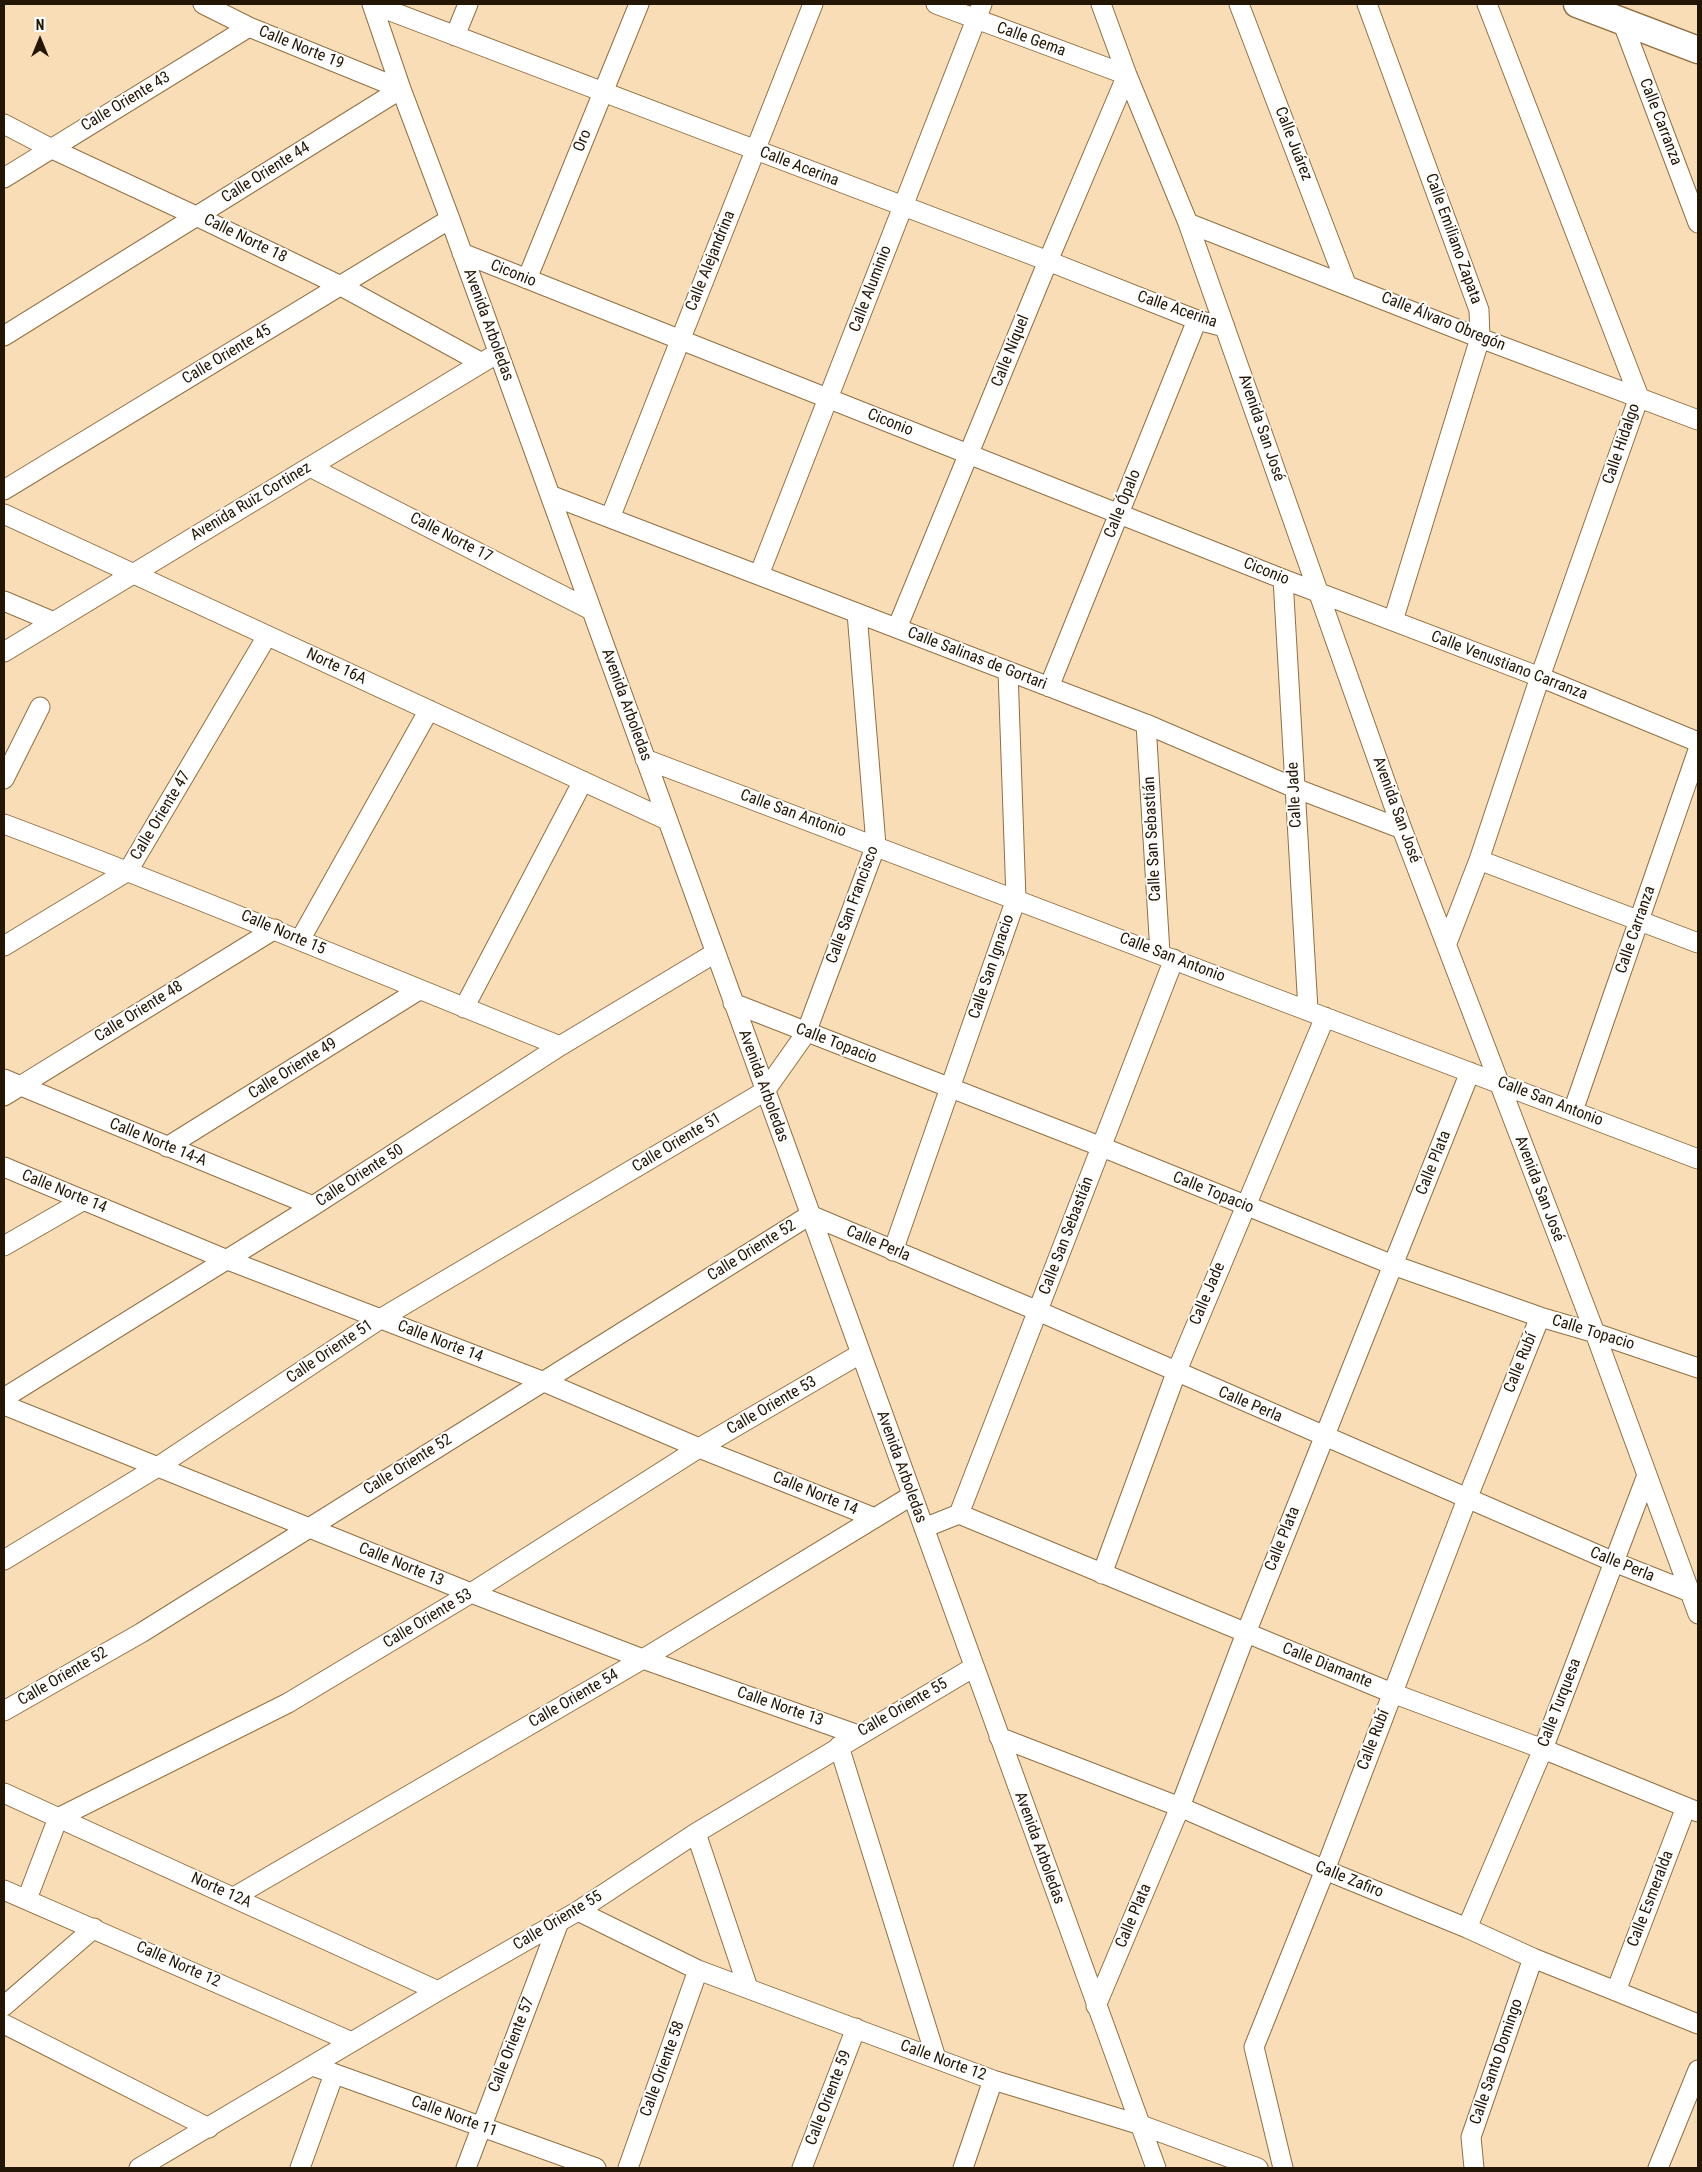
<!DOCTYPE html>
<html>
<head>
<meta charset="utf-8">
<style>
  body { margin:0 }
  #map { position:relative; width:1702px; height:2172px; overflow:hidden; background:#f9ddb6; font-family:"Roboto Condensed",sans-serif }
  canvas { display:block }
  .frame { position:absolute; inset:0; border:5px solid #231604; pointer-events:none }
  .north { position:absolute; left:15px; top:15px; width:50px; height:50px; -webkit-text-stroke:4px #fff; paint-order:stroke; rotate:0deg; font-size:14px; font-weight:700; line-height:20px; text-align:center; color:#231604 }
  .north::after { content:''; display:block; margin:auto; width:18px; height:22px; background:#231604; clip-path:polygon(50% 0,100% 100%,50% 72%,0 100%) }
</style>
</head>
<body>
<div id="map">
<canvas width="1702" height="2172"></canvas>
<div class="frame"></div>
<div class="north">N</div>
</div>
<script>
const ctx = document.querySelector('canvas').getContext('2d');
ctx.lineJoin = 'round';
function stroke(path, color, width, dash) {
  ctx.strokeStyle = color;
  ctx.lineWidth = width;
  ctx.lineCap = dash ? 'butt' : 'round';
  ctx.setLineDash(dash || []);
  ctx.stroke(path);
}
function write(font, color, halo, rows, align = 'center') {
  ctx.font = font + ' "Roboto Condensed",sans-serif';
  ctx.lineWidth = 4;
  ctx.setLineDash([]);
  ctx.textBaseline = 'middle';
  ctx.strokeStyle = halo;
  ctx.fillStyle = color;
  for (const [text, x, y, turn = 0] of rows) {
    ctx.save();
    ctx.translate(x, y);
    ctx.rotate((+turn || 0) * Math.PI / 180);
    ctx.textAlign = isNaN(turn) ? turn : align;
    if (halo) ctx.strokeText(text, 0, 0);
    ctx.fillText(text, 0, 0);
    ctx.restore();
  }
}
const minor = new Path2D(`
  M 203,4 L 249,27 L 401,89
  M 372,4 L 401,89 L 450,219 L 1156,2168
  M 372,4 L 1048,261 L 1197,320 L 1225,327
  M 1101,4 L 1127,75 L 1188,223 L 1402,829 L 1595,1333 L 1698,1614
  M 1239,4 L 1346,284
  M 1367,4 L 1479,310 L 1480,338 L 1393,621
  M 1622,21 L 1698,223
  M 455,36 L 468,4
  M 4,124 L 50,148 L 196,216 L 341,286 L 482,363
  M 4,178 L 249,27
  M 1188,223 L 1480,338 L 1698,420
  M 462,253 L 1283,579 L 1540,677 L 1698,742
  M 527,279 L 639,4
  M 4,336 L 401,89
  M 310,467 L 591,610
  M 4,490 L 450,219
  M 550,495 L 1146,724 L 1295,788 L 1402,829
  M 4,514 L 667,820
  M 610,518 L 813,4
  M 759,575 L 982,4
  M 1283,579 L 1308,1010
  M 4,601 L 54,622
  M 897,628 L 1048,261 L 1127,75 L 936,4
  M 4,652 L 498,353
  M 1049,687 L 1197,320
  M 1146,724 L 1160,953
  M 645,759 L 1698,1159
  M 4,779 L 40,707
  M 4,824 C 191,894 375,972 560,1046
  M 1479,860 L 1698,943
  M 300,940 L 429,710
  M 1447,943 L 1479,860 L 1540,677 L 1639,397 L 1487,4
  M 4,946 L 128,871 L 267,636
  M 733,1003 L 1102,1147 L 1393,1265 L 1540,1317 L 1595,1333 L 1698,1368
  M 464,1008 L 583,781
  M 4,1079 L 313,1206
  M 4,1096 L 275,929
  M 1573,1111 L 1698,750
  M 167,1147 L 419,990
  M 4,1167 L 225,1259 L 542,1381 L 699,1448 L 875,1518
  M 4,1246 L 84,1200
  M 893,1251 L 1016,899 L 1008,671
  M 4,1398 L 313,1206 L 560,1046 L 715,953
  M 4,1405 L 471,1593 L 643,1659 L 858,1735
  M 959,1514 L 1392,1693 L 1543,1749 L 1698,1812
  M 959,1514 L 1174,959
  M 924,1528 L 959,1514
  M 4,1560 L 156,1468 L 380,1319 L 765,1091 L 806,1033 L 876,845 L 857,613
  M 1102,1574 L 1176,1373 L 1325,1017
  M 4,1711 L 141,1633 L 810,1215 L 1038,1311 L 1614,1562 L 1690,1592
  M 999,1737 L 1180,1807 L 1325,1870 L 1467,1928 L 1533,1958 L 1698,2024
  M 839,1746 L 936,2058
  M 4,1793 L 438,1991
  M 696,1833 L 748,1988
  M 4,1890 L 352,2042
  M 234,1897 L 643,1659 L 911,1496
  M 27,1899 L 58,1818 L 288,1703 L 471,1593 L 699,1448 L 860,1354
  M 578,1911 L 698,1970 L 993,2080 L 1141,2125 L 1258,2168
  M 1467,1928 L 1543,1749 L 1647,1475
  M 1616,1991 L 1686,1807
  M 4,2006 L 94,1928
  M 1096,2006 L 1180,1807 L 1246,1633 L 1470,1072
  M 4,2024 L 209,2128
  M 313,2066 L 596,2168
  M 139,2168 L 438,1991 L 578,1911 L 696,1833 L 974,1667
  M 300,2168 L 334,2074
  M 466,2168 L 559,1922
  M 628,2168 L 698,1970
  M 802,2168 L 856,2028
  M 963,2168 L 993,2080
  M 1283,2168 L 1254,2047 L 1325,1870 L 1467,1499 L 1540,1317
  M 1474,2168 L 1471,2137 L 1533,1958
  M 1658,2168 L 1698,2070`);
const secondary = new Path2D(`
  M 1577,4 L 1698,50`);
const streetNames = [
  ["Calle Gema",1031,40,20],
  ["Calle Norte 19",301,48,22],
  ["Calle Oriente 43",126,102,-31],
  ["Calle Carranza",1660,122,69],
  ["Oro",583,141,-68],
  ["Calle Juárez",1293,144,69],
  ["Calle Acerina",799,167,21],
  ["Calle Oriente 44",266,173,-32],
  ["Calle Norte 18",245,239,26],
  ["Calle Emiliano Zapata",1453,239,70],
  ["Calle Alejandrina",711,261,-68],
  ["Ciconio",513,274,22],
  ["Calle Aluminio",871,289,-69],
  ["Calle Acerina",1177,310,19],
  ["Calle Álvaro Obregón",1443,322,22],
  ["Avenida Arboledas",488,325,70],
  ["Calle Níquel",1011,351,-68],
  ["Calle Oriente 45",227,355,-31],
  ["Ciconio",890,423,22],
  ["Avenida San José",1261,428,71],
  ["Calle Hidalgo",1622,444,-71],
  ["Avenida Ruiz Cortinez",251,502,-31],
  ["Calle Ópalo",1123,504,-68],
  ["Calle Norte 17",451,538,27],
  ["Ciconio",1266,572,22],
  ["Calle Salinas de Gortari",977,659,21],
  ["Calle Venustiano Carranza",1509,666,21],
  ["Norte 16A",336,667,25],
  ["Avenida Arboledas",626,705,70],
  ["Calle Jade",1295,795,-93],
  ["Avenida San José",1396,810,70],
  ["Calle San Antonio",793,814,20],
  ["Calle Oriente 47",161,816,-59],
  ["Calle San Sebastián",1153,839,-93],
  ["Calle San Francisco",853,905,-70],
  ["Calle Carranza",1636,930,-71],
  ["Calle Norte 15",283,933,23],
  ["Calle San Antonio",1172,958,21],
  ["Calle San Ignacio",992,967,-71],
  ["Calle Oriente 48",139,1012,-32],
  ["Calle Topacio",836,1044,21],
  ["Calle Oriente 49",293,1069,-32],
  ["Avenida Arboledas",763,1086,70],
  ["Calle San Antonio",1550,1102,21],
  ["Calle Norte 14-A",158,1143,22],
  ["Calle Oriente 51",677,1143,-31],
  ["Calle Plata",1434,1163,-68],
  ["Calle Oriente 50",360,1176,-33],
  ["Avenida San José",1539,1189,69],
  ["Calle Norte 14",64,1192,22],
  ["Calle Topacio",1213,1193,22],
  ["Calle San Sebastián",1067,1236,-69],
  ["Calle Perla",878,1244,23],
  ["Calle Oriente 52",752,1251,-32],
  ["Calle Jade",1208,1294,-67],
  ["Calle Topacio",1593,1333,17],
  ["Calle Norte 14",440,1342,21],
  ["Calle Oriente 51",330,1352,-34],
  ["Calle Rubí",1521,1363,-68],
  ["Calle Perla",1250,1405,23],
  ["Calle Oriente 53",772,1406,-30],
  ["Calle Oriente 52",408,1465,-32],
  ["Avenida Arboledas",901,1467,70],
  ["Calle Norte 14",815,1494,22],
  ["Calle Plata",1283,1539,-68],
  ["Calle Norte 13",401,1565,22],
  ["Calle Perla",1622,1565,22],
  ["Calle Oriente 53",428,1619,-31],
  ["Calle Diamante",1327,1666,22],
  ["Calle Oriente 52",63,1677,-30],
  ["Calle Oriente 54",574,1699,-30],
  ["Calle Turquesa",1560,1703,-69],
  ["Calle Norte 13",780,1707,19],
  ["Calle Oriente 55",903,1708,-30],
  ["Calle Rubí",1374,1740,-69],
  ["Avenida Arboledas",1039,1848,70],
  ["Calle Zafiro",1349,1880,22],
  ["Norte 12A",221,1891,24],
  ["Calle Esmeralda",1651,1899,-69],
  ["Calle Plata",1134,1916,-67],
  ["Calle Oriente 55",558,1921,-31],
  ["Calle Norte 12",178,1965,24],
  ["Calle Oriente 57",512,2045,-69],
  ["Calle Norte 12",943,2061,20],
  ["Calle Santo Domingo",1497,2062,-71],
  ["Calle Oriente 58",663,2069,-70],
  ["Calle Oriente 59",829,2098,-69],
  ["Calle Norte 11",454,2117,20]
];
stroke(minor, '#907042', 21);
stroke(secondary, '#907042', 29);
stroke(minor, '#fff', 19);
stroke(secondary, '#fff', 26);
write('16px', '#231604', '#fff', streetNames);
</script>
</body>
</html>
